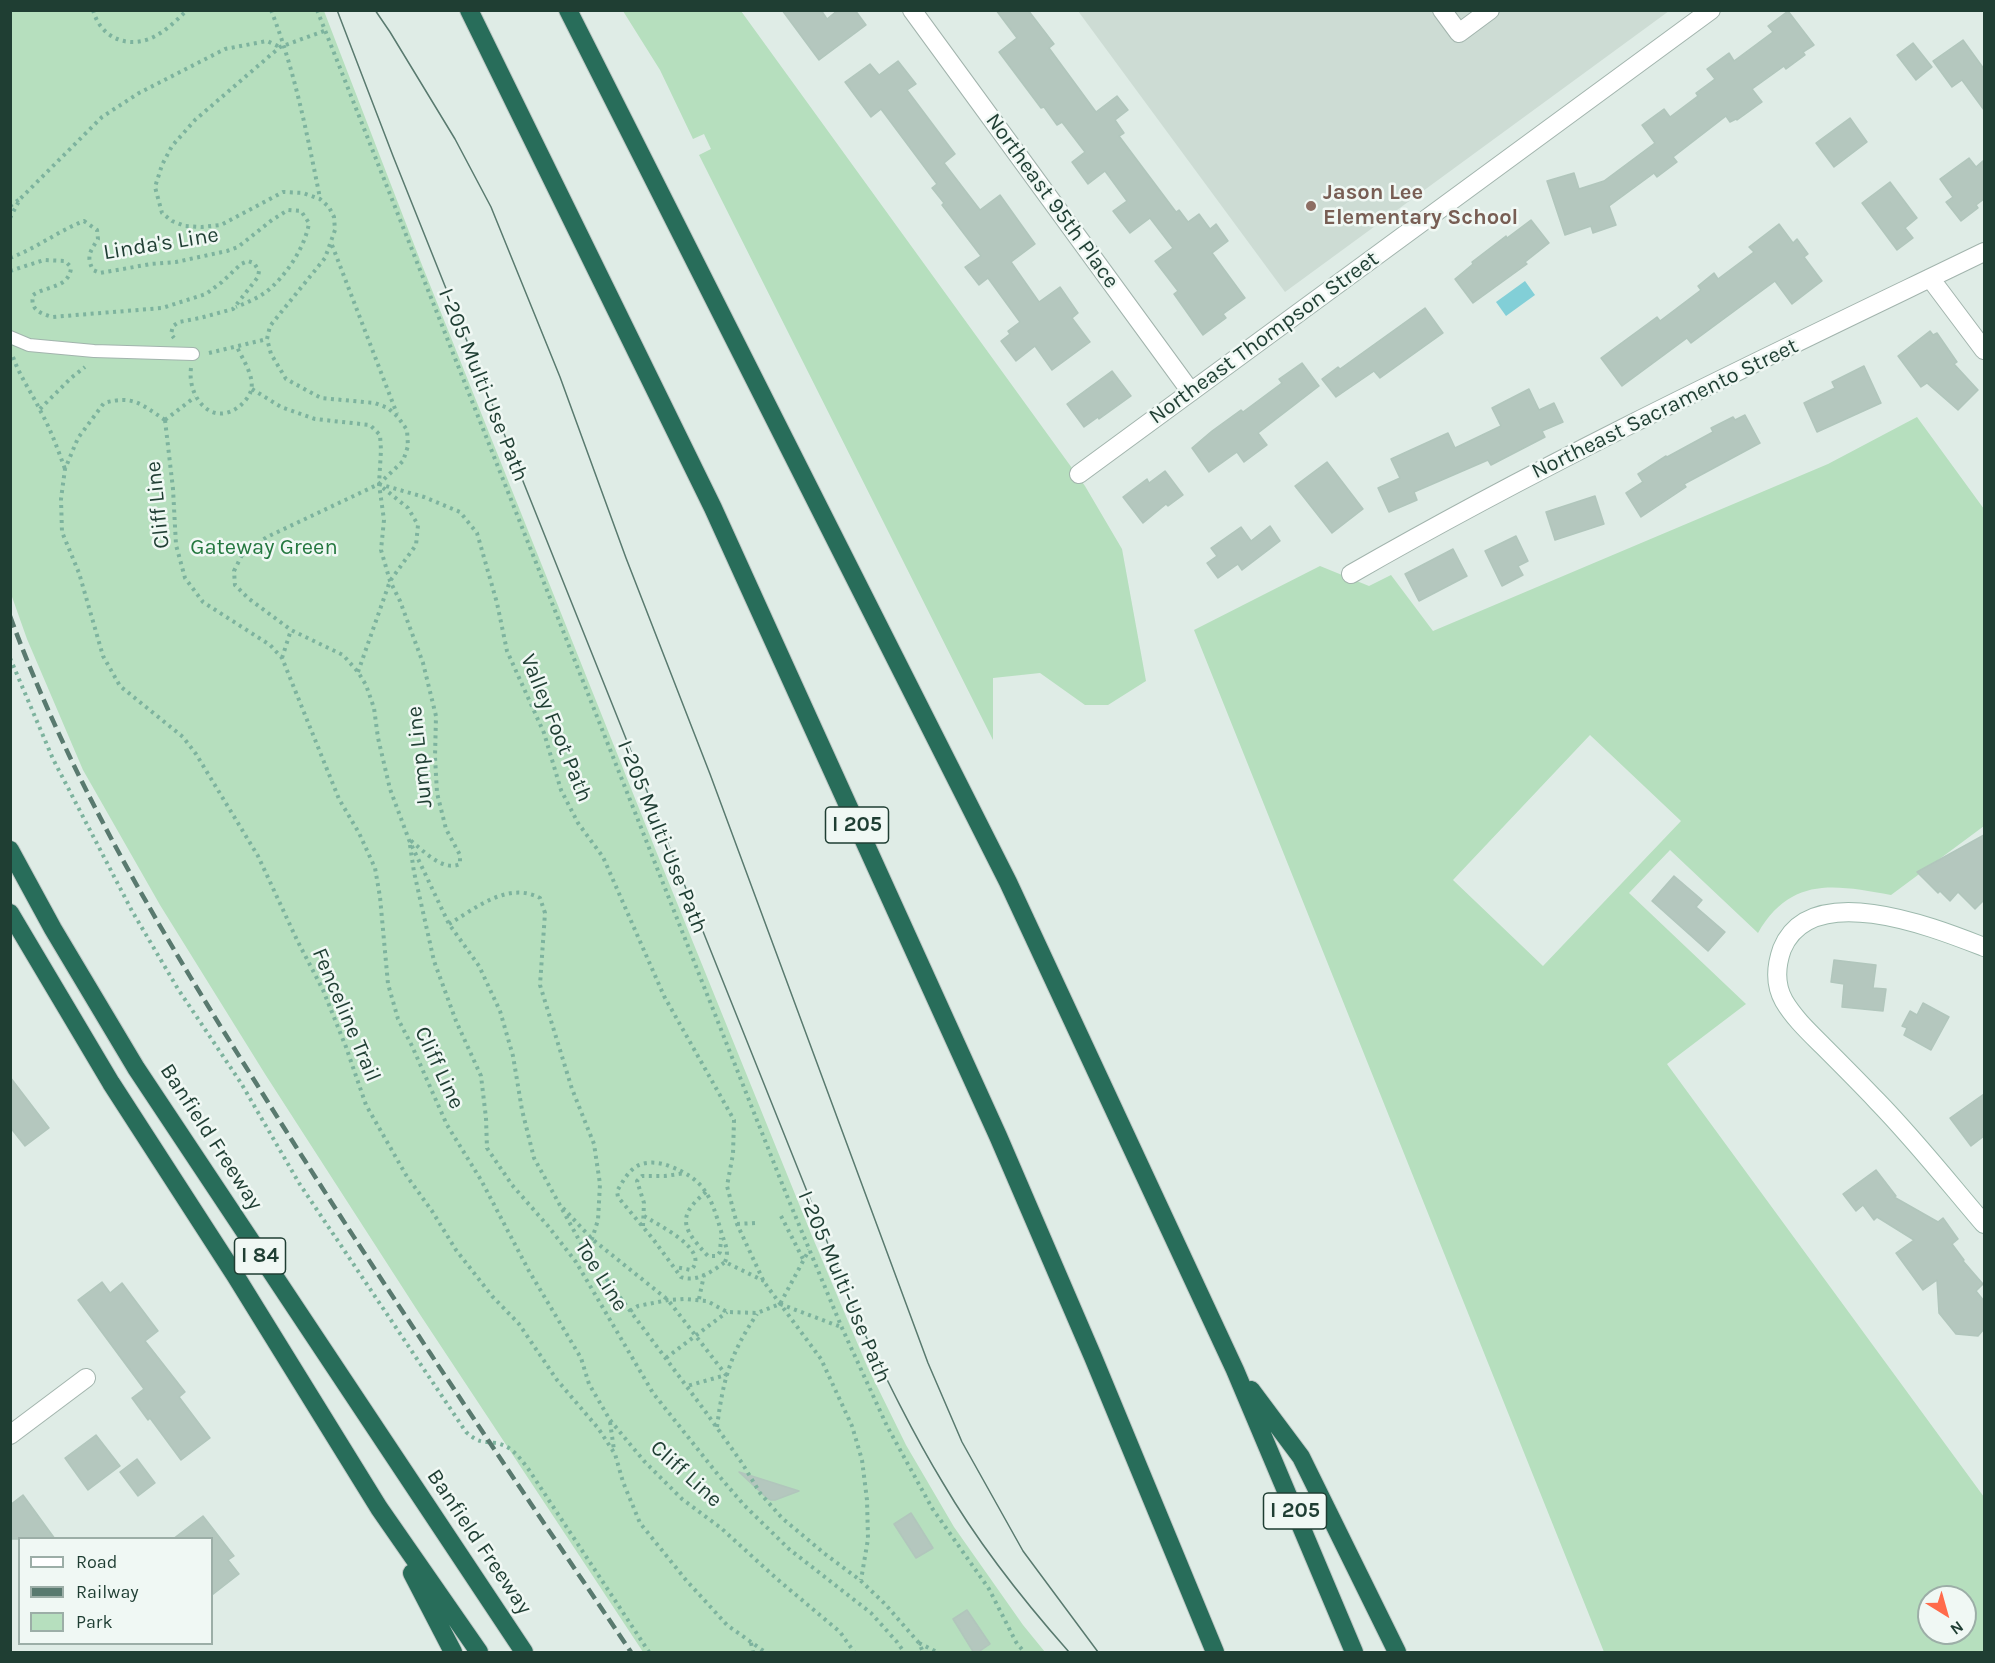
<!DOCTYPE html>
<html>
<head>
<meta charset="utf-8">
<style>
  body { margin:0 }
  #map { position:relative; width:1995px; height:1663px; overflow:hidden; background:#dfece6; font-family:Karla,sans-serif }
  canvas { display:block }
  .frame { position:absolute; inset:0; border:12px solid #1f3e33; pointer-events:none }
  .legend { position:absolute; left:18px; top:1537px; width:195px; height:108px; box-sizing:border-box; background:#f0f8f4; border:2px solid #9caea7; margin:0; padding:8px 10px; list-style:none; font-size:18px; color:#1f3e33 }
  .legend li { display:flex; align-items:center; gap:12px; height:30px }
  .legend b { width:30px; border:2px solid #9caea7 }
  .north { position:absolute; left:1917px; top:1585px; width:60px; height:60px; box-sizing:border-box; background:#f0f8f4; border:2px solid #9caea7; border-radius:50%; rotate:143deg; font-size:16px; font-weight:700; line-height:24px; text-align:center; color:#1f3e33 }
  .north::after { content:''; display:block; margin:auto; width:21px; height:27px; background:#ff6b4b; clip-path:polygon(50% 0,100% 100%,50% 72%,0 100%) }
</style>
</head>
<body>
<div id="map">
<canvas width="1995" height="1663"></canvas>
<div class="frame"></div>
<ul class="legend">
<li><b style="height:8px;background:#fff"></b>Road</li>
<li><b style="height:8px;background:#597a6f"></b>Railway</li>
<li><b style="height:16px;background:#b6dfbe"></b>Park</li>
</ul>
<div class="north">N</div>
</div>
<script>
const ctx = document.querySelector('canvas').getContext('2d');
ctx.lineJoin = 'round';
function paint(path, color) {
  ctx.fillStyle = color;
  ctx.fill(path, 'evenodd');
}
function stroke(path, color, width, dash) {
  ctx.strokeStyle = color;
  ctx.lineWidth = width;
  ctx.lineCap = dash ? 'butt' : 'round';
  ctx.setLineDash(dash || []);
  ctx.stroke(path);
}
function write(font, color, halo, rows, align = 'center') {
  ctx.font = font + ' Karla,sans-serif';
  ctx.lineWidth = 5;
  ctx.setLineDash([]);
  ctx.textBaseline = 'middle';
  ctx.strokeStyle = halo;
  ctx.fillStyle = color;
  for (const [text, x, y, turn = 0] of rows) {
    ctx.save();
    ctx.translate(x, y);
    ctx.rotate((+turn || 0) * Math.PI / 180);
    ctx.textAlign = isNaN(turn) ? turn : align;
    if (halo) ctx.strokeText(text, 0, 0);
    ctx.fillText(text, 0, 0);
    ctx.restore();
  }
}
const built = new Path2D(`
  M 1078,11 L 1669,11 L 1285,292 Z`);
const green = new Path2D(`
  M 11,11 L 324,11 L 420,260 L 656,851 L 812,1236 L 867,1366 L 906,1445 L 954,1527 L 1023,1625 L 1045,1652 L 643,1652 L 419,1313 L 265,1074 L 160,905 L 83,770 L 27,639 L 11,594 Z
  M 623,11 L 741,11 L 1085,486 L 1122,549 L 1146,681 L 1108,705 L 1085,705 L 1040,673 L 993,678 L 993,740 L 699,155 L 711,149 L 704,134 L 693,139 L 660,70 Z
  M 1917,417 L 1984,509 L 1984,826 L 1891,895 C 1835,885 1791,876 1758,933 L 1670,850 L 1629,893 L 1746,1004 L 1667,1064 L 1984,1497 L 1984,1652 L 1604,1652 L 1194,630 L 1320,566 L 1369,586 L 1391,575 L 1433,631 L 1828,464 ZM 1590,735 L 1681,821 L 1543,966 L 1453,880 ZM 1929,1597 L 1965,1597 L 1965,1633 L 1929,1633 Z`);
const water = new Path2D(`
  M 1525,281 L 1535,295 L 1506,316 L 1496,302 Z`);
const building = new Path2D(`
  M 782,10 L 821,10 L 827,19 L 838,10 L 855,10 L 866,25 L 819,60 Z
  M 996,10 L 1028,10 L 1054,44 L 1049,48 L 1096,112 L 1117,96 L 1128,110 L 1115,120 L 1124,133 L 1119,136 L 1176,212 L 1179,210 L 1188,222 L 1199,214 L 1210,229 L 1216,224 L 1228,241 L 1212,253 L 1245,298 L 1223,314 L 1226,318 L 1203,335 L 1174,294 L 1178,291 L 1155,261 L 1173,248 L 1150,218 L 1130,233 L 1113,211 L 1127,201 L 1105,171 L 1088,184 L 1072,162 L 1085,152 L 1062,122 L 1057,125 L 1044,107 L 1041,108 L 999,52 L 1017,38 Z
  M 1788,11 L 1814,45 L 1803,52 L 1805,55 L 1786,69 L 1784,66 L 1752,89 L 1762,102 L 1737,120 L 1736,119 L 1730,122 L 1726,116 L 1673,157 L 1677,162 L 1657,177 L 1654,173 L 1609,206 L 1616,225 L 1593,233 L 1591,226 L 1565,235 L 1547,181 L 1574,173 L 1579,189 L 1604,181 L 1655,143 L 1642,125 L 1664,109 L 1670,117 L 1698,96 L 1696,93 L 1715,79 L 1707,69 L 1729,53 L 1734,61 L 1773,32 L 1768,26 Z
  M 1963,40 L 1984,69 L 1984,110 L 1962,80 L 1952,87 L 1933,61 Z
  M 1913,43 L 1932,67 L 1916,80 L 1897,55 Z
  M 898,61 L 916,84 L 907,90 L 955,154 L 944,163 L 980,210 L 1000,195 L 1035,244 L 1011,262 L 1039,302 L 1060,287 L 1078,313 L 1072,318 L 1090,342 L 1052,370 L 1035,346 L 1016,361 L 1001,341 L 1010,334 L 1008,331 L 1020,322 L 988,278 L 979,285 L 965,267 L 981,256 L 942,205 L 944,203 L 932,188 L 937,184 L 881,109 L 871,117 L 845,82 L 870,64 L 879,75 Z
  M 1850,118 L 1867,142 L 1834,167 L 1816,143 Z
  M 1969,158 L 1976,167 L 1984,160 L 1984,199 L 1976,205 L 1978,208 L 1961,221 L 1946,202 L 1953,197 L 1940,179 Z
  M 1890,182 L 1917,218 L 1905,228 L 1913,238 L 1897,250 L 1862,203 Z
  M 1531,220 L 1549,243 L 1525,262 L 1527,264 L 1473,303 L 1455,279 L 1473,264 L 1472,262 L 1506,236 L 1507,238 Z
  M 1779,224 L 1793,243 L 1797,239 L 1808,254 L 1804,257 L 1822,281 L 1792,304 L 1775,281 L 1691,343 L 1687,338 L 1622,386 L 1601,358 L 1657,317 L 1660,321 L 1701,290 L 1698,286 L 1714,273 L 1718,279 L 1754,252 L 1749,247 Z
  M 1425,308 L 1443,333 L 1380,378 L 1374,371 L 1336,397 L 1322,379 L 1338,367 L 1340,369 Z
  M 1930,331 L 1933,335 L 1937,333 L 1957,362 L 1954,364 L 1978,390 L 1958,410 L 1927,383 L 1921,387 L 1898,356 Z
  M 1302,363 L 1319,386 L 1258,433 L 1267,445 L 1244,462 L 1237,452 L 1209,472 L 1192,448 L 1212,431 L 1241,410 L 1243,412 L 1282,383 L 1279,379 Z
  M 1864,366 L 1881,403 L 1817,432 L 1804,403 L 1835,388 L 1832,382 Z
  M 1112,371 L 1131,396 L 1099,419 L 1098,417 L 1084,427 L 1067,404 Z
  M 1529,389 L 1539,410 L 1554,403 L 1563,422 L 1542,431 L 1545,437 L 1491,465 L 1488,460 L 1414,492 L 1417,500 L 1389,512 L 1378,488 L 1400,478 L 1391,459 L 1448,433 L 1455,448 L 1501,426 L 1492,408 Z
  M 1745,415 L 1760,443 L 1684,484 L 1686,487 L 1641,517 L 1626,493 L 1643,482 L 1638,474 L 1666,456 L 1667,457 L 1713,432 L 1711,428 L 1733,417 L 1735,420 Z
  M 1327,462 L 1363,509 L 1332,533 L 1295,486 Z
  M 1165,471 L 1183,495 L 1168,506 L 1166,504 L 1143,523 L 1123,497 L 1147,479 L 1149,483 Z
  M 1595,496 L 1604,524 L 1555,540 L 1546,512 Z
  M 1270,526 L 1280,541 L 1242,570 L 1238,564 L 1218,578 L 1207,563 L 1217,556 L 1211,548 L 1241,527 L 1251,541 Z
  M 1516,536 L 1528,561 L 1518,566 L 1523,575 L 1502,586 L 1485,551 Z
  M 1453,549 L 1467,576 L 1419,601 L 1405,574 Z
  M 1984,835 L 1984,900 L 1975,909 L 1958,892 L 1950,901 L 1940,891 L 1938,893 L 1917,872 Z
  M 1674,876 L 1702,900 L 1696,907 L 1725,932 L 1708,951 L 1652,901 Z
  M 1834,960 L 1876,965 L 1873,988 L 1886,989 L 1883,1011 L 1842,1007 L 1844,984 L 1831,982 Z
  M 1923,1003 L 1949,1017 L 1931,1050 L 1904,1035 L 1907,1028 L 1902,1026 L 1910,1011 L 1917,1015 Z
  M 10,1077 L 49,1128 L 25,1146 L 10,1127 Z
  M 1984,1094 L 1984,1136 L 1971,1146 L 1950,1118 Z
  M 1876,1170 L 1896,1196 L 1894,1197 L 1938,1222 L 1943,1218 L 1958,1239 L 1952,1244 L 1964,1260 L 1963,1261 L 1983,1284 L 1976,1291 L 1984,1301 L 1984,1329 L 1978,1336 L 1956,1334 L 1939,1313 L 1937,1280 L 1923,1290 L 1896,1253 L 1914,1240 L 1877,1217 L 1874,1220 L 1863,1205 L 1856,1211 L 1843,1194 Z
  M 102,1282 L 110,1293 L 122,1283 L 158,1331 L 145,1341 L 185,1392 L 179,1397 L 210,1438 L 181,1460 L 150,1418 L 148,1420 L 132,1398 L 144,1389 L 78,1300 Z
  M 96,1435 L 120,1466 L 88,1490 L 65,1458 Z
  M 137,1459 L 155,1483 L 138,1496 L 120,1472 Z
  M 739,1472 L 799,1491 L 775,1500 L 771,1500 L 767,1498 Z
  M 23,1495 L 55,1539 L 10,1539 L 10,1505 Z
  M 911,1513 L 933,1548 L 916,1558 L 894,1524 Z
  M 203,1516 L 234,1556 L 228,1560 L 239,1574 L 212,1595 L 212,1539 L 173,1539 Z
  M 967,1610 L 990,1644 L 977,1653 L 974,1653 L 953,1619 Z`);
const path = new Path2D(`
  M 93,10 C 100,36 124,48 149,39 C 164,33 176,21 187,10
  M 271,10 C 295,71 307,134 320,198
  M 317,10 L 787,1196 L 842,1328 L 887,1426 L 932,1508 L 989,1589 L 1016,1642 L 1024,1652
  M 324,31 L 280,47 L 195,120 L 172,146 L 162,165 L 155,187 L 162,213 L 172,221 L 185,226 L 202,227 L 221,225 L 283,192 L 303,193 L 320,199 L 329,207 L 334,217 L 335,230 L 325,258 L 270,326 L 267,339 L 271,354 L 286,379 L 321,398 L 375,403 L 388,408 L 398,417 L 407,430 L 408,446 L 403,461 L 379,484 L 267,537 L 243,553 L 234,571 L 235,585 L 248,598 L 291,630 L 343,655 L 358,672 L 366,685 L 374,708 L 378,738 L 390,789 L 409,840 L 449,924 L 479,966 L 500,1011 L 513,1056 L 522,1110 L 534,1158 L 584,1249 L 705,1411 L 742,1463 L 760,1493 L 782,1518 L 825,1554 L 860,1580 L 885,1604 L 919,1643 L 923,1652
  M 10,206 L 20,199
  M 10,218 L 20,199 L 102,117 L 139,93 L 225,49 L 267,41 L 280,47
  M 332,245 L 397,414
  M 10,258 C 37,248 58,231 84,221 L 97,230 L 98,239 C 90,252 86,256 93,270 L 100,273 L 151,264 L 176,262 L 227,251 L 238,247 L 272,220 L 288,210 L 301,211 L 309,223 C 305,248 285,277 266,292 C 256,299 246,303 236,307
  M 10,271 L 44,260 L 65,261 L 71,267 C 70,288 46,286 33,295 C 30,310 40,313 52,317 L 162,308 L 206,294 L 222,282 L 241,264 L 248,261 L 254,263 L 259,271 L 258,277 L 233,309 L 200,318 L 179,322 L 173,326 L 171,334 L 174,338
  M 209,353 L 267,339
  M 13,357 C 20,377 32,393 41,412 C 51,430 58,450 65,469
  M 191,368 C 187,398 213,429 241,405 C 245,401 250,396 251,390 C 255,377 242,358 237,347
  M 252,389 L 281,407 L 315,419 L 370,425 L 380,435 L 381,450 L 379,484 L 384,520 L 381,550 L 390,581 L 400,601 L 423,663 L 436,716 L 435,757 L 437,793 L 446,829 L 460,855 L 460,864 C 442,872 423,850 410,840
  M 40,409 L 71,378 L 85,367
  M 165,420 C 141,404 133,395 104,403 L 78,438 L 65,469 L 61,499 L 62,532 L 79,573 L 103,656 L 120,686 L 183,737 L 196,754 L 258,856 L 297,940 L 323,990 L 346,1047 L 366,1105 L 406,1175 L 432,1211 L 456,1250 L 492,1296 L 519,1324 L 557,1380 L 598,1428 L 615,1454 L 623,1482 L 640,1523 L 686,1580 L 727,1625 L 765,1652
  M 165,420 L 173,489 L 176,545 L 185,578 L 203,602 L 270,645 L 282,658 L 339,799 L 359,833 L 375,868 L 380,897 L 388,984 L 398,1019 L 412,1046 L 447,1125 L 481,1180 L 529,1271 L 581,1358 L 589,1384 L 610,1420 L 644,1461 L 682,1499 L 721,1528 L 777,1579 L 840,1632 L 854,1652
  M 165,420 L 195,397
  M 379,484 L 424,497 L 460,512 L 477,533 L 497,603 L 507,651 L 544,733 L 561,790 L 578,823 L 603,857 L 664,996 L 734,1120 L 733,1154 L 727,1186 L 737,1224 L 764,1282 L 821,1359 L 852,1426 L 862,1460 L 867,1500 L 868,1539 L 861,1580
  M 10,658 L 53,759 L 132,911 L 178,989 L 241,1083 L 299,1183 L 466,1432 C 479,1443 480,1441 496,1443 C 512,1446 520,1458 529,1470 L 649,1652
  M 282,658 L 291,630
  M 358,672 L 390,581 L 416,545 L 418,525 L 408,508 L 382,487
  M 410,845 L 414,872 L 434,961 L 456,1021 L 481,1076 L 486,1118 L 487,1148 L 512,1185 L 548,1226 L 576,1262 L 653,1393 L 719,1476 L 744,1505 L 789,1549 L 871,1613 L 897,1642 L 904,1652
  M 449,924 C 476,908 508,881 540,898 L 545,913 L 540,985 L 572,1089 L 594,1144 L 600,1184 L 598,1220 L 592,1239 L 584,1249
  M 706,1192 C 687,1208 678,1220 695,1241 C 699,1246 703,1251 708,1256 L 717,1256 L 720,1252 L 721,1238
  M 563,1208 L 592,1239 L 668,1300 L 726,1375 L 687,1386
  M 644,1216 C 658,1225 711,1250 691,1270 L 675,1267
  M 781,1216 L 803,1259
  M 737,1224 L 756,1223
  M 643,1226 L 644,1203 L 637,1181 L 642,1176 L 665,1176 L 686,1173
  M 725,1262 C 730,1250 724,1243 721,1231 C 711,1197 705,1179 669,1166 C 659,1162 647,1161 637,1166 C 628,1171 622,1183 617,1191 L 618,1197 L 653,1239 L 681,1277 C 696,1283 713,1271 725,1262 L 764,1281
  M 699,1299 L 704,1275
  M 780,1304 L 841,1327
  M 630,1311 L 638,1306 L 668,1300 L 684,1299 L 707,1301 L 727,1312 L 757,1313 L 780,1304 L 809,1250
  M 666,1358 L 727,1312
  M 610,1422 L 614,1450
  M 717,1427 C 723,1380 730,1354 757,1314
  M 751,1643 L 753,1652
  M 919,1643 L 937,1652`);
const lane = new Path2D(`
  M 10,337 L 29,345 L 94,351 L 193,354`);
const street = new Path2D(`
  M 912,10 L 1191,392
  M 1442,10 L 1459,33 L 1490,10
  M 1930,278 L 1984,350
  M 1079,474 L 1711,10
  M 1351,574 C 1556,456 1771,355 1984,252
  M 10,1435 L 86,1378`);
const secondary = new Path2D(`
  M 1984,947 C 1935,928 1811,878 1782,949 C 1776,966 1775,985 1784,1001 C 1794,1018 1809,1032 1823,1046 C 1841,1064 1859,1082 1877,1101 C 1915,1140 1949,1183 1984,1224`);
const highway = new Path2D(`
  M 469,10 L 713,508 L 900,920 L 998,1136 L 1093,1357 L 1215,1652
  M 568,10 L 1008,882 L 1235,1370 L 1354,1652
  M 10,850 L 53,929 L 136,1068 L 524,1652
  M 10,913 L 111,1083 L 235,1275 L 379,1508 L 479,1652
  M 1251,1390 L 1301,1457 L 1397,1652
  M 412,1573 L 453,1652`);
const tram = new Path2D(`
  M 337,10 L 393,156 L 860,1324 C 886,1378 912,1432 943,1483 C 978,1543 1023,1600 1069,1652
  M 375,10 L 390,32 L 455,139 L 491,207 L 560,377 L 626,558 L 710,774 L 928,1363 L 962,1442 L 1023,1551 L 1098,1652`);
const rail = new Path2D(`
  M 10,616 C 71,782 162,934 256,1083 C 376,1276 504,1464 631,1652`);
const markers = [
  [1311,206,6,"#8d6e63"]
];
const shields = [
  [857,825,63],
  [260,1256,51],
  [1295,1511,63]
];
const shieldNames = [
  ["I 205",857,825],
  ["I 84",260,1256],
  ["I 205",1295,1511]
];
const educationNames = [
  ["Jason Lee",1323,193],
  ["Elementary School",1323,218]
];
const streetNames = [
  ["Northeast 95th Place",1052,201,54],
  ["Linda's Line",161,244,-9],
  ["Northeast Thompson Street",1264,338,-36],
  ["I-205 Multi-Use Path",483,385,68],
  ["Northeast Sacramento Street",1665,409,-26],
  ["Cliff Line",158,505,-96],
  ["Valley Foot Path",556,728,68],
  ["Jump Line",420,757,-96],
  ["I-205 Multi-Use Path",662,837,68],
  ["Fenceline Trail",346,1015,67],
  ["Cliff Line",439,1068,65],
  ["Banfield Freeway",211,1137,57],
  ["Toe Line",601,1276,58],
  ["I-205 Multi-Use Path",844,1287,67],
  ["Cliff Line",686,1474,42],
  ["Banfield Freeway",479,1542,56]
];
const parkNames = [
  ["Gateway Green",264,548]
];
paint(built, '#cddcd4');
paint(green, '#b6dfbe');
paint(water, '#82cfd7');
paint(building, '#b4c7be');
stroke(building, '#b1c6bc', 1.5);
stroke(lane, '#a2b4ad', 14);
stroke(street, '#a2b4ad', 20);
stroke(secondary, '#9db9ad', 20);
stroke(highway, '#c0c9c6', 20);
stroke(path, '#7db39e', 4, [3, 4.5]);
stroke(lane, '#fff', 12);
stroke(street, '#fff', 18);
stroke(secondary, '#fff', 18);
stroke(highway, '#286d5a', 18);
stroke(tram, '#597a6f', 1.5);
stroke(rail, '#597a6f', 4.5, [12, 6]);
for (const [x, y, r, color] of markers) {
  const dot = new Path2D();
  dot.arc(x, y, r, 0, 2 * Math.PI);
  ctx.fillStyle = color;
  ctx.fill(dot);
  stroke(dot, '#f0f8f4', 2);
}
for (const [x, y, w] of shields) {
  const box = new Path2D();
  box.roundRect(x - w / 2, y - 18, w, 36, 4.5);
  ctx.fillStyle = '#f0f8f4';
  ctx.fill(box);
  stroke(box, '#1f3e33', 1.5);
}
write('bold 21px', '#1f3e33', null, shieldNames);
write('bold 22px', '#785e54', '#f0f8f4', educationNames, 'left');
write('22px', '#1f3e33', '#f0f8f4', streetNames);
write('22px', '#257840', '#f0f8f4', parkNames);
</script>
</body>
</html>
